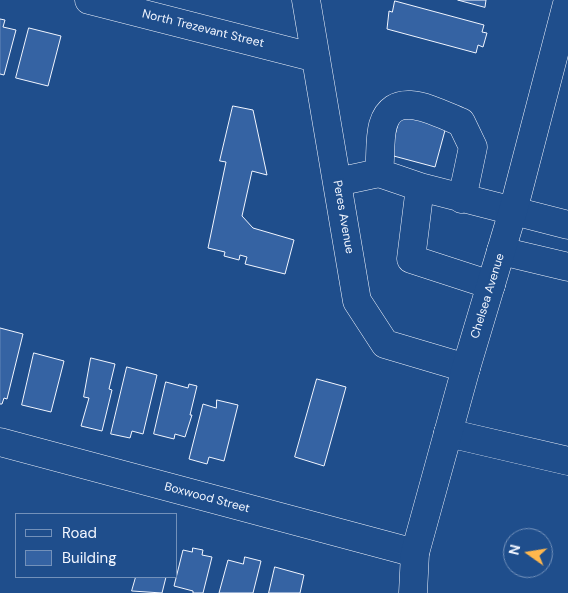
<!DOCTYPE html>
<html>
<head>
<meta charset="utf-8">
<style>
  body { margin:0 }
  #map { position:relative; width:568px; height:593px; overflow:hidden; background:#1f4e8c; font-family:"DM Sans",sans-serif }
  canvas { display:block }
  .legend { position:absolute; left:15px; top:513px; width:162px; height:65px; box-sizing:border-box; background:#1f4e8c; border:1px solid #7391ba; margin:0; padding:6px 9px; list-style:none; font-size:15px; color:#f2f6ff }
  .legend li { display:flex; align-items:center; gap:10px; height:25px }
  .legend b { width:25px; border:1px solid #7391ba }
  .north { position:absolute; left:503px; top:528px; width:50px; height:50px; box-sizing:border-box; background:#1f4e8c; border:1px solid #7391ba; border-radius:50%; rotate:283deg; font-size:14px; font-weight:700; line-height:20px; text-align:center; color:#f2f6ff }
  .north::after { content:''; display:block; margin:auto; width:18px; height:22px; background:#ffb74d; clip-path:polygon(50% 0,100% 100%,50% 72%,0 100%) }
</style>
</head>
<body>
<div id="map">
<canvas width="568" height="593"></canvas>
<ul class="legend">
<li><b style="height:6px;background:#1f4e8c"></b>Road</li>
<li><b style="height:14px;background:#3563a3"></b>Building</li>
</ul>
<div class="north">N</div>
</div>
<script>
const ctx = document.querySelector('canvas').getContext('2d');
ctx.lineJoin = 'round';
function paint(path, color) {
  ctx.fillStyle = color;
  ctx.fill(path, 'evenodd');
}
function stroke(path, color, width, dash) {
  ctx.strokeStyle = color;
  ctx.lineWidth = width;
  ctx.lineCap = dash ? 'butt' : 'round';
  ctx.setLineDash(dash || []);
  ctx.stroke(path);
}
function write(font, color, halo, rows, align = 'center') {
  ctx.font = font + ' "DM Sans",sans-serif';
  ctx.lineWidth = 4;
  ctx.setLineDash([]);
  ctx.textBaseline = 'middle';
  ctx.strokeStyle = halo;
  ctx.fillStyle = color;
  for (const [text, x, y, turn = 0] of rows) {
    ctx.save();
    ctx.translate(x, y);
    ctx.rotate((+turn || 0) * Math.PI / 180);
    ctx.textAlign = isNaN(turn) ? turn : align;
    if (halo) ctx.strokeText(text, 0, 0);
    ctx.fillText(text, 0, 0);
    ctx.restore();
  }
}
const building = new Path2D(`
  M 458,0 L 486,0 L 485,7 Z
  M 395,1 L 484,25 L 482,32 L 487,33 L 483,47 L 478,45 L 476,53 L 387,29 L 389,11 L 392,12 Z
  M 0,19 L 5,20 L 3,27 L 16,30 L 4,75 L 0,74 Z
  M 29,28 L 61,36 L 48,86 L 16,78 Z
  M 233,106 L 253,110 L 267,175 L 252,171 L 242,216 L 253,228 L 294,240 L 285,274 L 245,264 L 247,257 L 240,255 L 239,260 L 224,256 L 225,252 L 208,248 L 226,162 L 220,161 Z
  M 402,111 L 447,123 L 435,167 L 390,155 Z
  M 0,328 L 23,334 L 7,399 L 4,398 L 2,404 L 0,404 Z
  M 34,353 L 64,361 L 51,412 L 22,405 Z
  M 91,358 L 115,364 L 109,389 L 112,390 L 102,431 L 81,426 L 89,398 L 84,397 Z
  M 127,367 L 157,375 L 143,434 L 132,431 L 130,438 L 111,434 Z
  M 317,379 L 346,387 L 324,466 L 295,457 Z
  M 166,382 L 188,388 L 189,384 L 197,386 L 190,415 L 192,415 L 185,437 L 175,434 L 174,439 L 154,434 Z
  M 217,400 L 238,405 L 224,461 L 209,457 L 207,464 L 189,459 L 203,404 L 216,408 Z
  M 193,548 L 203,550 L 202,555 L 212,557 L 203,593 L 193,593 L 193,591 L 174,586 L 183,550 L 192,552 Z
  M 245,557 L 261,561 L 253,593 L 219,593 L 228,560 L 243,564 Z
  M 275,567 L 304,575 L 300,593 L 269,593 Z
  M 136,577 L 166,577 L 162,593 L 132,591 Z`);
const minor = new Path2D(`
  M 89,0 L 316,58
  M 306,0 L 357,301 L 385,344 L 466,368
  M 379,173 C 381,158 379,140 383,125 C 394,87 437,113 461,122 L 473,147 L 462,199
  M 337,182 L 379,173 L 420,187 L 411,259 L 491,285
  M 420,187 L 568,225
  M 501,251 L 568,267
  M 448,433 L 568,461
  M 0,442 L 415,553`);
const major = new Path2D(`
  M 413,593 L 415,553 L 466,368 L 513,211 L 568,0`);
const streetNames = [
  ["North Trezevant Street",203,29,14],
  ["Peres Avenue",343,217,80],
  ["Chelsea Avenue",488,296,-73],
  ["Boxwood Street",207,498,15]
];
paint(building, '#3563a3');
stroke(building, '#f2f6ff', 1);
stroke(minor, '#f2f6ff', 29);
stroke(major, '#f2f6ff', 29);
stroke(minor, '#1f4e8c', 28);
stroke(major, '#1f4e8c', 28);
write('12px', '#f2f6ff', '#1f4e8c', streetNames);
</script>
</body>
</html>
